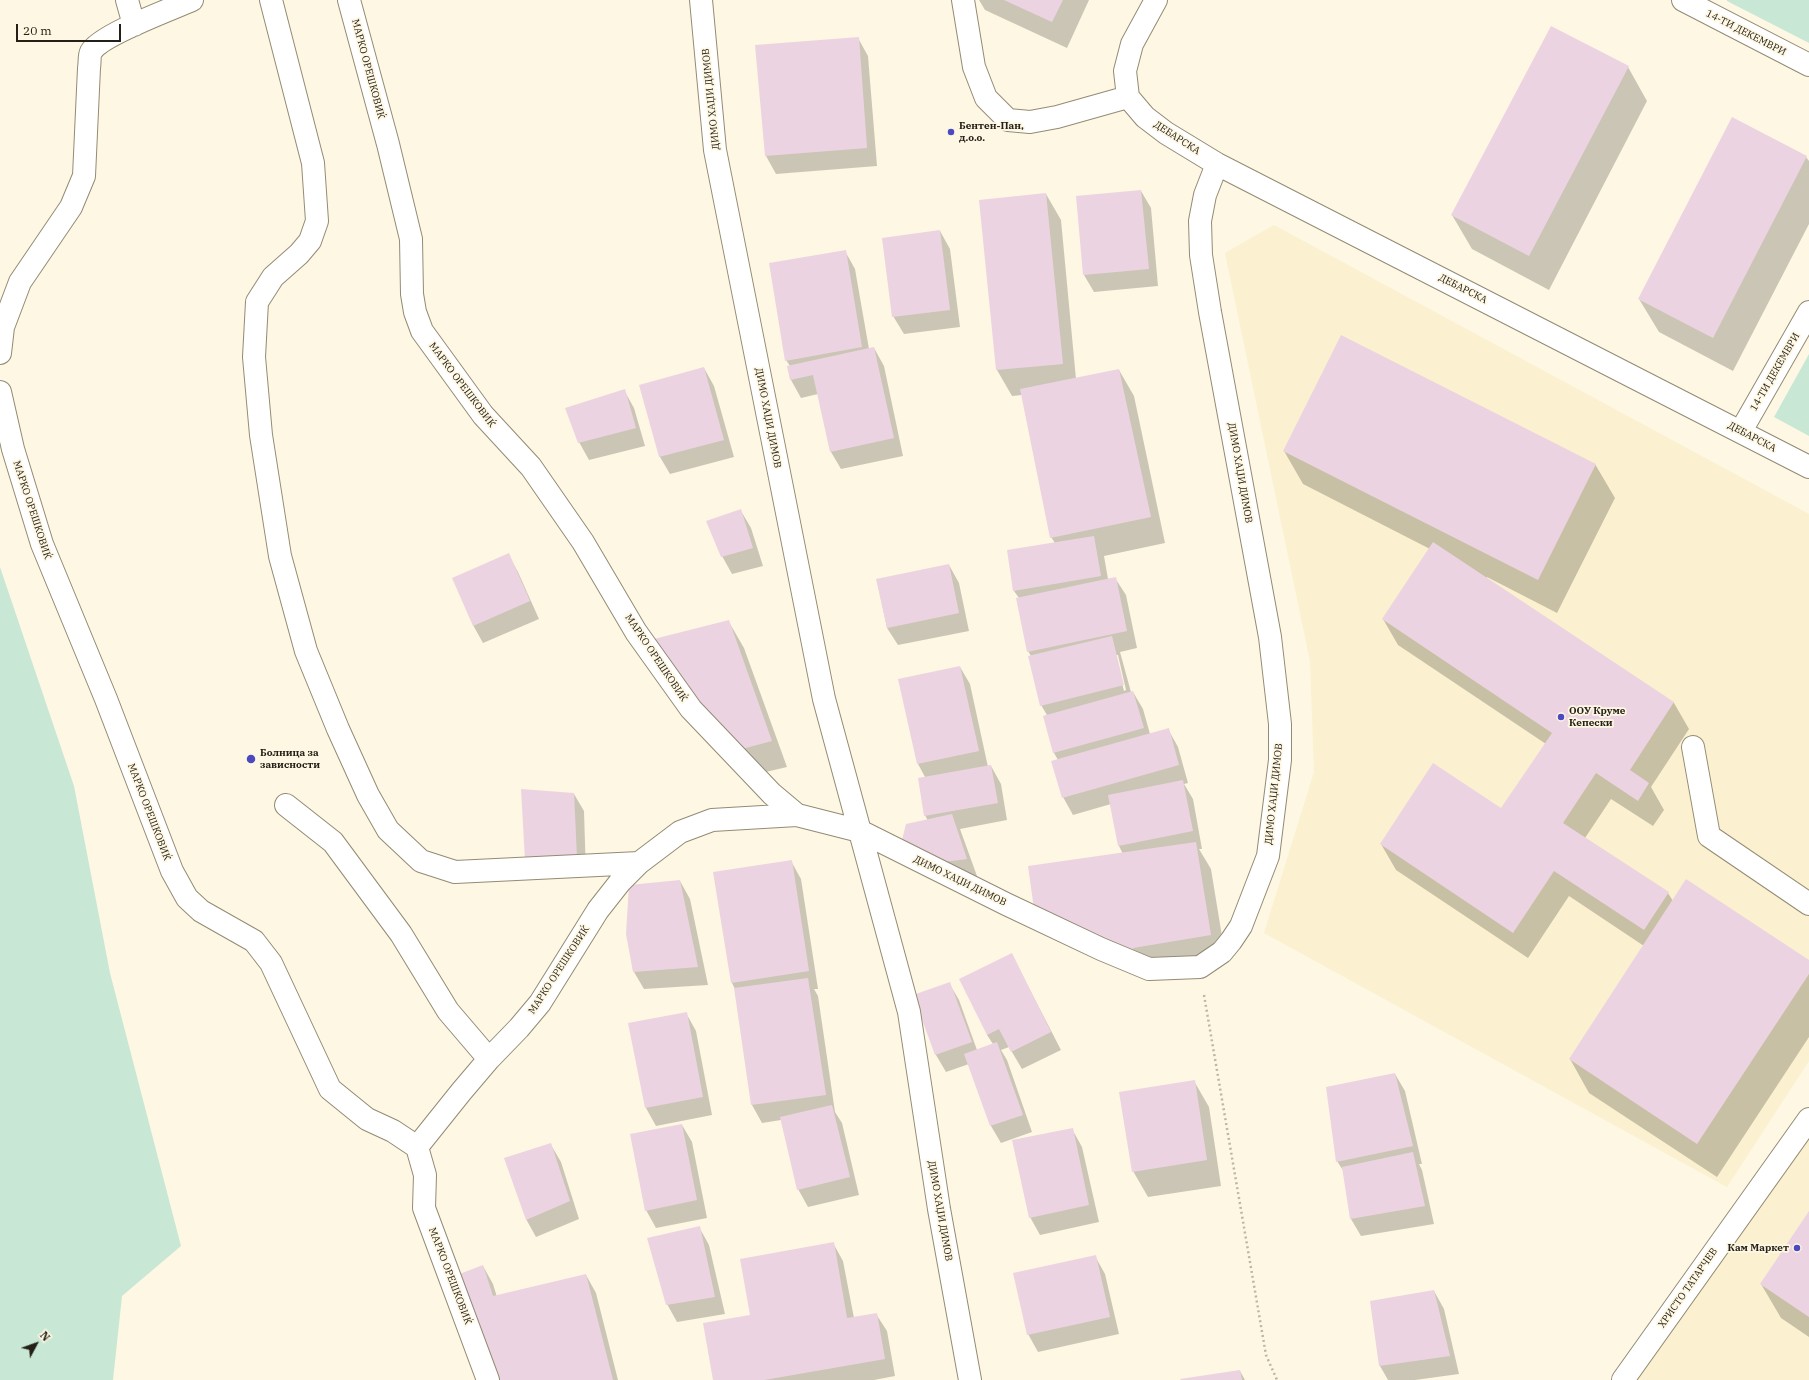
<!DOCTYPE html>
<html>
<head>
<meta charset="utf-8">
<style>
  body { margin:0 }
  #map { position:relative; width:1809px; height:1380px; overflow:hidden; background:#fef7e3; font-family:"IBM Plex Serif",serif }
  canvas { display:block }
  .north { position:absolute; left:16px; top:1324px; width:40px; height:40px; -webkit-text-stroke:3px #fef7e3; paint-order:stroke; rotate:49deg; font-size:11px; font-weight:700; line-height:16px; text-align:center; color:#242017 }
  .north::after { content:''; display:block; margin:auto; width:14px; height:18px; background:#242017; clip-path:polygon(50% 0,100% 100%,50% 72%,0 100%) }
  .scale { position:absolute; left:16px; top:24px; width:105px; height:18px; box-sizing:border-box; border:2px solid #242017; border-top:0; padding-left:5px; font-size:12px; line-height:14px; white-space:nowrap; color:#242017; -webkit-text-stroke:3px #fef7e3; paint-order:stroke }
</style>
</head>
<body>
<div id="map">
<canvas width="1809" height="1380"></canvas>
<div class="north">N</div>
<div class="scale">20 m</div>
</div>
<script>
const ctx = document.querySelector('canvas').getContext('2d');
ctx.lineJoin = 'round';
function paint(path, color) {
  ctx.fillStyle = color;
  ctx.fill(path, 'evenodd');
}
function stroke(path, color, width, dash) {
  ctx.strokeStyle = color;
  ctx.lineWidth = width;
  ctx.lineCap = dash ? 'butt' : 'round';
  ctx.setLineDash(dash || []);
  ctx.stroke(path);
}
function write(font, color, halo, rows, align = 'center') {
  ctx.font = font + ' "IBM Plex Serif",serif';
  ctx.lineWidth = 3.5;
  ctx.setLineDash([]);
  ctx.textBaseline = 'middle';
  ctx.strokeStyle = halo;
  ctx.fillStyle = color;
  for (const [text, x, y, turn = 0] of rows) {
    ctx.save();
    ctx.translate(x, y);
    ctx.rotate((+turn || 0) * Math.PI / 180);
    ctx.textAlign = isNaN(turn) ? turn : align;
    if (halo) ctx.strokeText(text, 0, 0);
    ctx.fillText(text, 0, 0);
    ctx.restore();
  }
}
const built = new Path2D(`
  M 1274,225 L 1809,514 L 1809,1061 L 1727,1187 L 1264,933 L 1314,772 L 1310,661 L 1225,253 Z
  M 1809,1119 L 1809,1380 L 1623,1380 Z`);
const green = new Path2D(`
  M 1809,0 L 1809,43 L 1727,1 L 1727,0 Z
  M 1809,354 L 1809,436 L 1774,417 Z
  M 0,567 L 74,786 L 110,973 L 181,1246 L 122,1296 L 113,1380 L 0,1380 Z`);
const shadow = new Path2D(`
  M 979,0 L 1089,0 L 1067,48 L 985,10 Z
  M 858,38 L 868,56 L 877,166 L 776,174 L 766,156 L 756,46 Z
  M 1628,67 L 1647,101 L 1549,290 L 1472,249 L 1452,215 Z
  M 1806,157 L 1809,161 L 1809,224 L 1733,371 L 1659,332 L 1639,299 Z
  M 1141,191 L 1151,208 L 1158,286 L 1094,292 L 1084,275 Z
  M 1046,194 L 1061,220 L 1076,379 L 1119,370 L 1134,396 L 1165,543 L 1104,556 L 1108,579 L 1115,578 L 1126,595 L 1137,648 L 1120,652 L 1131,692 L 1133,692 L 1143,709 L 1150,734 L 1168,729 L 1178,747 L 1188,783 L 1184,784 L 1193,799 L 1202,849 L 1199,849 L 1211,869 L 1226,961 L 1147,974 L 1051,935 L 1123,854 L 1119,846 L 1111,804 L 1073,815 L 1063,797 L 1058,760 L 1054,753 L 1044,716 L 1047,715 L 1041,705 L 1031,656 L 1028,651 L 1019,598 L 1014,591 L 1008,551 L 1055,543 L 1051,537 L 1022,395 L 1012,396 L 997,370 L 980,201 ZM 1115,655 L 1118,655 L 1126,690 L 1124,691 Z
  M 940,231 L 950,249 L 960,327 L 904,334 L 893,316 Z
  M 845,251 L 855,269 L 869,349 L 874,348 L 884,366 L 903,456 L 841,469 L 831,452 L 818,394 L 801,398 L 791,380 L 788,367 L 790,366 L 786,360 Z
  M 704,368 L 714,386 L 734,457 L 670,474 L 660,457 L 640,386 Z
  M 624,390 L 634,408 L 645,446 L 589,460 L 579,442 Z
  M 1284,451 L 1595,464 L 1615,498 L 1557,613 L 1487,577 L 1486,579 L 1674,703 L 1689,729 L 1651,787 L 1664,810 L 1653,826 L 1611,799 L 1585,838 L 1668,893 L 1673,901 L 1809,961 L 1809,1037 L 1717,1177 L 1589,1093 L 1570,1059 L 1644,946 L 1569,896 L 1528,958 L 1396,870 L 1381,844 L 1502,810 L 1546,744 L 1398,645 L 1383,619 L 1430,549 L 1303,484 Z
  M 741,511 L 751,528 L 763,566 L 732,574 L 722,556 Z
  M 508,554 L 518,572 L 539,619 L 483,643 L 473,625 Z
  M 949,565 L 959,583 L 969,631 L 898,645 L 887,628 L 877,580 Z
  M 729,622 L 744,648 L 787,767 L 753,775 L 666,667 Z
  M 960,667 L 970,684 L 988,767 L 991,766 L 1001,784 L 1007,820 L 960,829 L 977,876 L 955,879 L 913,858 L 928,821 L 925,815 L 925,777 L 918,764 Z
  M 574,794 L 584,811 L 586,875 L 536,878 Z
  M 791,861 L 801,879 L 818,989 L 814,989 L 818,996 L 835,1112 L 842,1123 L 859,1195 L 808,1207 L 798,1189 L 781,1120 L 762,1123 L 752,1105 L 735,989 L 732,983 L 714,873 Z
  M 680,881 L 690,899 L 708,985 L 644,989 L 634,972 Z
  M 1012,955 L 1061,1050 L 1022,1069 L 1009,1047 L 1001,1050 L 1007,1060 L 1032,1132 L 1001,1143 L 991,1126 L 969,1064 L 946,1072 L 936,1055 L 914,996 L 949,983 L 959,1000 L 977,1050 L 993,1044 L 987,1035 Z
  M 686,1013 L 696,1031 L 712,1115 L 656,1126 L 646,1108 L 629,1024 Z
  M 1395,1074 L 1405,1091 L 1422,1164 L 1419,1164 L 1422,1170 L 1434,1224 L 1361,1236 L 1351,1219 L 1344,1172 L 1337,1161 Z
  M 1194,1081 L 1209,1107 L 1221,1186 L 1148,1197 L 1133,1171 Z
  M 682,1125 L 692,1142 L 707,1218 L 656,1228 L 646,1210 Z
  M 1072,1129 L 1082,1147 L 1099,1222 L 1040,1235 L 1030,1217 Z
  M 551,1145 L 561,1162 L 579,1219 L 536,1237 L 526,1219 Z
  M 1809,1213 L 1809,1337 L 1781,1318 L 1761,1284 Z
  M 699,1227 L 709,1245 L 725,1314 L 677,1322 L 667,1304 Z
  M 833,1243 L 843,1261 L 854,1318 L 876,1314 L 887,1331 L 895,1376 L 874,1380 L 714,1380 L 751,1316 Z
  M 1095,1256 L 1105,1274 L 1119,1334 L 1038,1352 L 1028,1334 Z
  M 483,1266 L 493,1284 L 497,1297 L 586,1275 L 596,1293 L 618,1380 L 496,1380 Z
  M 1434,1291 L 1444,1309 L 1459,1374 L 1415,1380 L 1388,1380 L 1380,1366 L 1371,1302 Z
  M 1240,1371 L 1245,1380 L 1181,1380 Z`);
const building = new Path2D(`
  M 1004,0 L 1063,0 L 1052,22 Z
  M 1551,26 L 1629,66 L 1529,256 L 1451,215 Z
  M 859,37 L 867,148 L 765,156 L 755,45 Z
  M 1732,117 L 1807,156 L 1713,338 L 1638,299 Z
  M 1141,190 L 1149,269 L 1083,275 L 1076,196 Z
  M 1046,193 L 1063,364 L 996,370 L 979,200 Z
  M 940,230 L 950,310 L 892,317 L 882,238 Z
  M 846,250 L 862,347 L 785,361 L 769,263 Z
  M 1341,335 L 1596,464 L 1538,580 L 1283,451 Z
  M 874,347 L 894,438 L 830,452 L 813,375 L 790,380 L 787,366 Z
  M 704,367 L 724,440 L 659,457 L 639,385 Z
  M 1119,369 L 1151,517 L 1050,538 L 1020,389 Z
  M 625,389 L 636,428 L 578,443 L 565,408 Z
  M 741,509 L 753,548 L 721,557 L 706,521 Z
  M 1094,536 L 1101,576 L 1013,591 L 1007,550 Z
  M 1433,542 L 1674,702 L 1630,770 L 1649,783 L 1638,801 L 1596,773 L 1563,823 L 1669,892 L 1644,930 L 1554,871 L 1513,933 L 1380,844 L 1433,763 L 1501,808 L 1552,733 L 1382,619 Z
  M 509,553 L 530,601 L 473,626 L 452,578 Z
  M 949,564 L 959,613 L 887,628 L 876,579 Z
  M 1116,577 L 1127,631 L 1027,652 L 1016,598 Z
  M 729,620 L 772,741 L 738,750 L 650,640 Z
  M 1112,636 L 1124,685 L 1040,706 L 1028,656 Z
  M 960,666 L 979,751 L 917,764 L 898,679 Z
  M 1133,691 L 1144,728 L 1053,753 L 1043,716 Z
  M 1169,728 L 1179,765 L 1062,798 L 1051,761 Z
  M 991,765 L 998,803 L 924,816 L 918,778 Z
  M 1183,780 L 1193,831 L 1118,846 L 1108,795 Z
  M 521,789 L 574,793 L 577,858 L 525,861 Z
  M 952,814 L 967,859 L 944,862 L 902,840 L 906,824 Z
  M 1196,842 L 1211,935 L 1133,948 L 1136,955 L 1034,909 L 1028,866 Z
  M 792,860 L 809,971 L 731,983 L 713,872 Z
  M 1686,879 L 1809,960 L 1809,974 L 1697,1144 L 1569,1059 Z
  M 680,880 L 698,967 L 633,972 L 626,934 L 629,885 Z
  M 1012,953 L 1051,1032 L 1011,1052 L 999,1029 L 987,1035 L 959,979 Z
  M 808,978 L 826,1095 L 751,1105 L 734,988 Z
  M 950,982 L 972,1042 L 935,1055 L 913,995 Z
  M 687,1012 L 703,1097 L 645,1108 L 628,1023 Z
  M 997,1042 L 1023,1115 L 990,1126 L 964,1054 Z
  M 1395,1073 L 1413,1146 L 1336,1162 L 1326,1087 Z
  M 1195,1080 L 1207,1160 L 1132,1172 L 1119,1092 Z
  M 832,1105 L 850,1177 L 797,1190 L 780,1117 Z
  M 682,1124 L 697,1200 L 645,1211 L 630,1134 Z
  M 1073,1128 L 1089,1205 L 1029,1218 L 1012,1140 Z
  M 551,1143 L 570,1201 L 526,1220 L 504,1158 Z
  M 1413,1152 L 1425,1206 L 1350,1219 L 1342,1167 Z
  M 1809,1211 L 1809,1317 L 1760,1284 Z
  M 700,1226 L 715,1297 L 666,1305 L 647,1238 Z
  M 834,1242 L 847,1318 L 877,1313 L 885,1359 L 764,1380 L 713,1380 L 703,1323 L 750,1315 L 740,1259 Z
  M 1096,1255 L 1110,1317 L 1027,1335 L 1013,1273 Z
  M 483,1265 L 493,1296 L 586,1274 L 613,1380 L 495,1380 L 457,1275 Z
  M 1434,1290 L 1450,1356 L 1379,1366 L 1370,1301 Z
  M 1240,1370 L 1242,1380 L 1181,1380 L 1180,1379 Z`);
const path = new Path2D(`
  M 1204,995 L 1266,1355 L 1277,1380`);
const minor = new Path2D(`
  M 127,0 L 134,25
  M 271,0 L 313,163 L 317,221 L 310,241 L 299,254 L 273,277 L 257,302 L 254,357 L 261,435 L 280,556 L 306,651 L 338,729 L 368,795 L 388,830 L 421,861 L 455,872 L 639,863
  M 349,0 L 388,144 L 411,239 L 412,294 L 415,312 L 422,331 L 483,415 L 531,467 L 583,542 L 636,632 L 691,709 L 772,794 L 797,815 L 712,820 L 680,832 L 639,863 L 620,882 L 598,910 L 540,1003 L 519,1028 L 489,1059 L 461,1092 L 417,1147 L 425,1175 L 424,1208 L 488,1380
  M 701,0 L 715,150 L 824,699 L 909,1012 L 939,1209 L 970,1380
  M 963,0 L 974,67 L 986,98 L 1008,120 L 1030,122 L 1057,117 L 1128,97
  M 1683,0 L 1809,65
  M 1128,97 L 1145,117 L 1166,133 L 1217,164 L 1809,467
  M 1128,97 L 1125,71 L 1132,44 L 1156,0
  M 0,353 L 3,327 L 20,282 L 71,207 L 84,176 L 89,68 C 90,63 89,56 91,52 C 100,35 172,9 192,0
  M 0,392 L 13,449 L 42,544 L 106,699 L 172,871 L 187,898 L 201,911 L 254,941 L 271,963 L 330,1089 L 367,1119 L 393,1131 L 417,1147
  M 1741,431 L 1809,312
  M 1693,747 L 1709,836 L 1809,904
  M 286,805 L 333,842 L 401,934 L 448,1011 L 489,1059
  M 797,815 L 860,831 L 1006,904 L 1101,949 L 1149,969 L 1200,967 L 1222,952 L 1231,941 L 1241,926 L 1268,856 L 1280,760 L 1280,724 L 1270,637 L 1210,312 L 1201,255 L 1200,221 L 1205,195 L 1217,164
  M 1623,1380 L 1809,1119`);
const markers = [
  [951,132,4,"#4a49bf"],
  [1561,717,4,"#4a49bf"],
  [251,759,5,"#4a49bf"],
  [1797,1248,4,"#4a49bf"]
];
const streetNames = [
  ["14-ТИ ДЕКЕМВРИ",1746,33,27],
  ["МАРКО ОРЕШКОВИЌ",368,69,75],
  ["ДИМО ХАЏИ ДИМОВ",711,99,-96],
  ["ДЕБАРСКА",1177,138,33],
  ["ДЕБАРСКА",1463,289,27],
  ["14-ТИ ДЕКЕМВРИ",1775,372,-60],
  ["МАРКО ОРЕШКОВИЌ",462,385,53],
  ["ДИМО ХАЏИ ДИМОВ",768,418,79],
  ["ДЕБАРСКА",1752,437,28],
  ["ДИМО ХАЏИ ДИМОВ",1240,473,80],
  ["МАРКО ОРЕШКОВИЌ",32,510,72],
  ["МАРКО ОРЕШКОВИЌ",656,658,56],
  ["ДИМО ХАЏИ ДИМОВ",1274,794,-84],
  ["МАРКО ОРЕШКОВИЌ",149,812,69],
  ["ДИМО ХАЏИ ДИМОВ",960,881,26],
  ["МАРКО ОРЕШКОВИЌ",559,970,-57],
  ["ДИМО ХАЏИ ДИМОВ",940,1211,80],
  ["МАРКО ОРЕШКОВИЌ",450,1276,69],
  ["ХРИСТО ТАТАРЧЕВ",1688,1288,-55]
];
const poiNames = [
  ["Бентен-Пан,",959,126],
  ["д.о.о.",959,138],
  ["ООУ Круме",1569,711],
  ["Кепески",1569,723],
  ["Болница за",260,753],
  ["зависности",260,765],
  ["Кам Маркет",1789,1248,"right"]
];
paint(built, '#fbf0cf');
paint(green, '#c8e8d5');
paint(shadow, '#0003');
paint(building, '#ecd3e1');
stroke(minor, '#938b74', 24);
stroke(path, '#bcb6a5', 2.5, [2, 3]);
stroke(minor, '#fff', 22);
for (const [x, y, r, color] of markers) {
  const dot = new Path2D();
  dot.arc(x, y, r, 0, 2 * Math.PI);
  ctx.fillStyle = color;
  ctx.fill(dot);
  stroke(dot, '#fef7e3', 1.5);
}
write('10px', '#242017', '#fef7e3', streetNames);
write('bold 10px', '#242017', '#fef7e3', poiNames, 'left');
</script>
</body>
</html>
